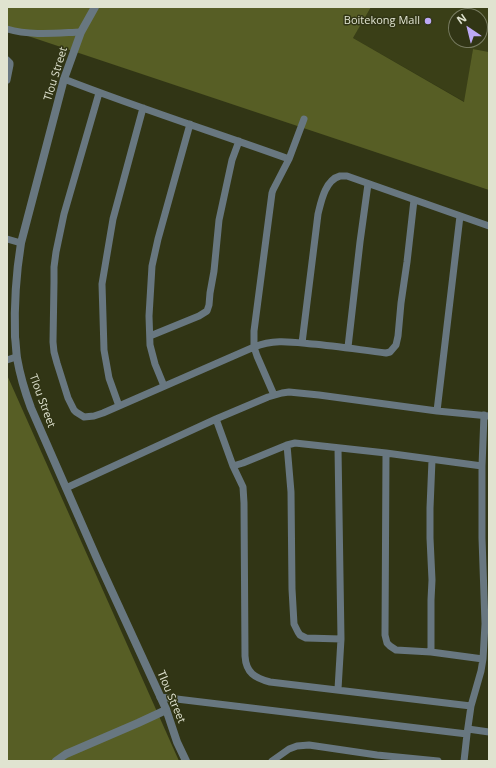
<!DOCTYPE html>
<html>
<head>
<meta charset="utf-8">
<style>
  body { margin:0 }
  #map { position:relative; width:496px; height:768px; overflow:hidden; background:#313515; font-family:"Open Sans",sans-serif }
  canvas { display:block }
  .frame { position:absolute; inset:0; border:8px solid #e0e3d0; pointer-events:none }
  .north { position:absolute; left:448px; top:8px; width:40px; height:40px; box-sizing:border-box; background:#313515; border:1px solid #777b60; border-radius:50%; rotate:325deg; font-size:11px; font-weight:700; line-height:16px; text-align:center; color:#e0e3d0 }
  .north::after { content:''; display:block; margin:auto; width:14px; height:18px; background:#bda9f5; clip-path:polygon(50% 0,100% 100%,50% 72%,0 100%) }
</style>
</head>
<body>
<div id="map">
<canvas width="496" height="768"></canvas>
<div class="frame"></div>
<div class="north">N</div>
</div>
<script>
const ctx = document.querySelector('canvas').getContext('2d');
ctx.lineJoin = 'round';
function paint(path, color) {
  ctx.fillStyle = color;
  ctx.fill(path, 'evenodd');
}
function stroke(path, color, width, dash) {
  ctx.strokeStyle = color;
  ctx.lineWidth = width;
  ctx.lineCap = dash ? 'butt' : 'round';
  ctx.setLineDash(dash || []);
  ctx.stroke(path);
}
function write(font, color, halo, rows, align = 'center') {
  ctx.font = font + ' "Open Sans",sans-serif';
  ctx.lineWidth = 3;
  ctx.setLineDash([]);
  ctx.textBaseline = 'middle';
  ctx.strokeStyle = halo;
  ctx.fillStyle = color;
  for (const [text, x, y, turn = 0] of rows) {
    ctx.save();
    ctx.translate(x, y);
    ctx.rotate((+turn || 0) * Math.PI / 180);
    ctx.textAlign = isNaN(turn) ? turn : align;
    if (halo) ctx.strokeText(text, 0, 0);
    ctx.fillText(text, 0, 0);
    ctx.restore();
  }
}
const built = new Path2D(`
  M 371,7 L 489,7 L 489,52 L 473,49 L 465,102 L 353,38 ZM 456,16 L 480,16 L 480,40 L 456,40 Z`);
const green = new Path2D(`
  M 7,7 L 371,7 L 353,38 L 464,102 L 473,49 L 489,52 L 489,190 L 7,29 Z
  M 7,375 L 179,761 L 7,761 Z`);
const minor = new Path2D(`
  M 7,29 C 31,36 56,33 81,32
  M 7,60 L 10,63 L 10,65 L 7,80
  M 64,79 C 138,108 214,132 289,159
  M 99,93 L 64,214 L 56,252 L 54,267 L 54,282 L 53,342 L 54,352 L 57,363 L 68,398 L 74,410 L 76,412 L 84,417 L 94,416 L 103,413 L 254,347 C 274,339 291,342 312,344 C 337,346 361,350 386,353 L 390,352 L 396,345 L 398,336 L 401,303 L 407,262 L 414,200
  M 7,239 L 21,243
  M 150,336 L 199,316 L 207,311 L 209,305 L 210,293 L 214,271 L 219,220 L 232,160 L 239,141
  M 302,343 L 318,214 C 321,202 325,180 340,176 C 342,176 344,176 347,176 L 489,226
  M 348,347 L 360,242 L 368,184
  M 7,360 L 16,357
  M 164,386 L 155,364 L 150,345 L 149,316 L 152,266 L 158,239 L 190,124
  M 274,395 L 257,356 L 254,347 L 254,331 L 272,193 L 273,190 L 289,159 L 304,119
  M 119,406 L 109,378 L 104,350 L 102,284 L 113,219 L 143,108
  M 437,411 L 460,216
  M 216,419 L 233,466 L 243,487 L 244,503 L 245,656 C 246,673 255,678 270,682 L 471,706
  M 287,445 L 291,492 L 292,589 L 294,624 L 298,632 L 300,635 L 306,638 L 341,639
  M 338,448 L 339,513 L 341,639 L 338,689
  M 386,453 L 385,635 L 387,643 L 390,646 L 396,650 L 431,652 L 483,659
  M 233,466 L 243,463 L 287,445 L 295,443 L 386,453 L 482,466
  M 66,488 L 216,419 L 268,397 L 282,393 L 289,392 L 319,395 L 437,411 L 489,416
  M 431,652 L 431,600 L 432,580 L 430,538 L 430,508 L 432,460
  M 160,697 L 467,734
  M 468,729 L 489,732
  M 272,761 L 289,749 L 297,746 L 309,745 L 377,755 L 438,761
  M 464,761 L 467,734 L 471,706 L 481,671 L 483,659 L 485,624 L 482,538 L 482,466 L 484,415`);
const tertiary = new Path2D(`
  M 95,7 L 81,32 L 64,79 L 21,243 C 16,274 14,305 15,337 C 16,344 16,351 17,358 C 20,375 25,392 31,408 L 98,561 L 166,709 L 177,742 L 186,761
  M 56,761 L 66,754 L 138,723 L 166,710`);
const markers = [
  [428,21,4,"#bda9f5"]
];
const poiNames = [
  ["Boitekong Mall",420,21]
];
const streetNames = [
  ["Tlou Street",56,74,-73],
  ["Tlou Street",42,401,70],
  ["Tlou Street",171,697,67]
];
paint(built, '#3a3f17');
paint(green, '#575e25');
stroke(minor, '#687780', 7);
stroke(tertiary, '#687780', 8);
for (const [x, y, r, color] of markers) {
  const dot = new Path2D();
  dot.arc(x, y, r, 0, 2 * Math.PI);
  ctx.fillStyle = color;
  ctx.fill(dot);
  stroke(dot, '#313515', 1.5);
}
write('11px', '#e0e3d0', '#313515', poiNames, 'right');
write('11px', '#e0e3d0', '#313515', streetNames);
</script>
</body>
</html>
